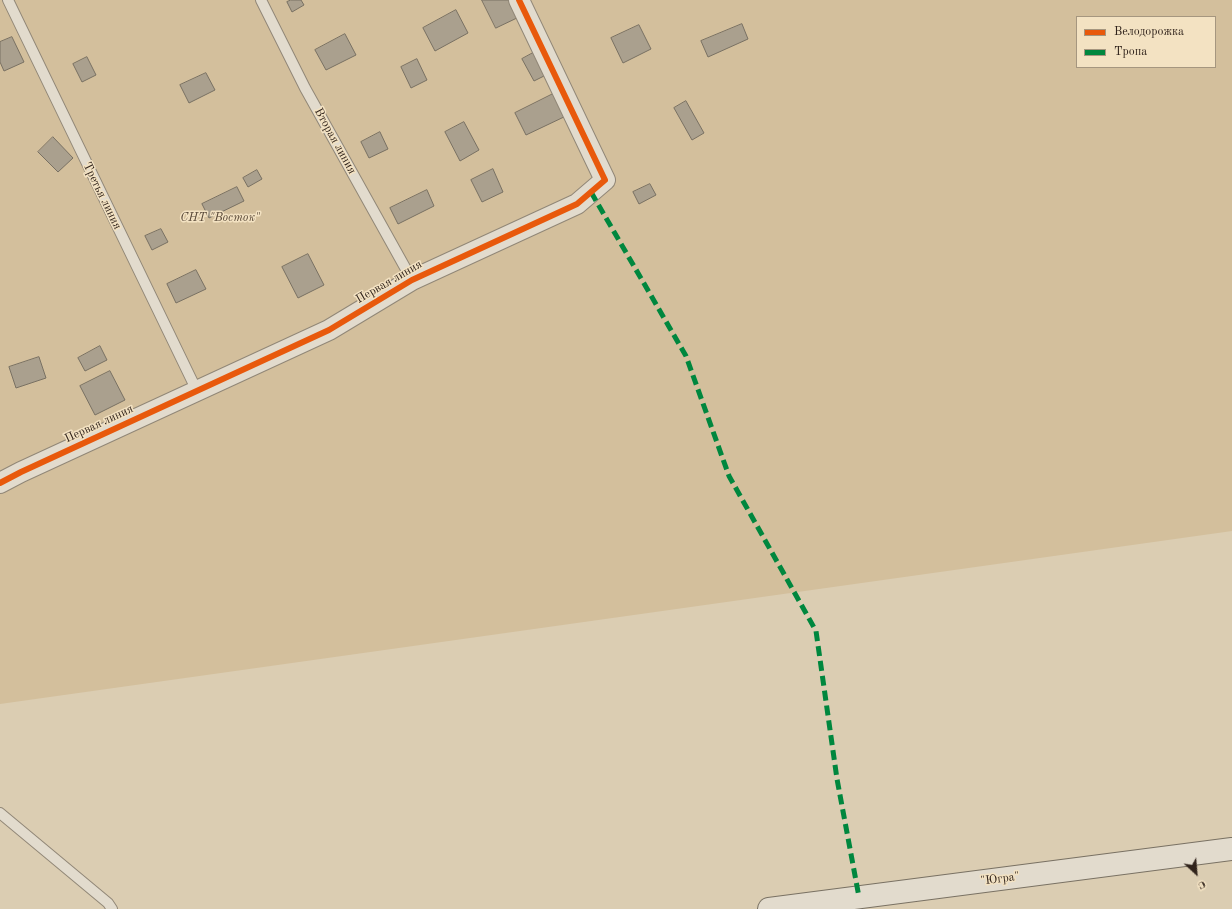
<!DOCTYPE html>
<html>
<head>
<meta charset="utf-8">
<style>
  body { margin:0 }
  #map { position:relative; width:1232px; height:909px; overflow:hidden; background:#dbcdb2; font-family:"Old Standard TT",serif }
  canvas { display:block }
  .legend { position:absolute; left:1076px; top:16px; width:140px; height:52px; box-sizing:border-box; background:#f3e2c2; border:1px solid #a5967f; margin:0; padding:5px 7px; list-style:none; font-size:12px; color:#30231b }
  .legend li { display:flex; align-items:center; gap:8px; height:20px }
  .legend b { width:20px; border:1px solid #a5967f }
  .north { position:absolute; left:1176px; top:853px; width:40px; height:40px; -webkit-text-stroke:3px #f3e2c2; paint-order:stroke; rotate:154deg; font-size:11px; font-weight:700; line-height:16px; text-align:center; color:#30231b }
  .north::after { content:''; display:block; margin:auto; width:14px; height:18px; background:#30231b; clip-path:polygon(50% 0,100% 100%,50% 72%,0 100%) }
</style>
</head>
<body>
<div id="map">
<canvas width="1232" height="909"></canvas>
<ul class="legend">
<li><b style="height:5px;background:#e8590c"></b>Велодорожка</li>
<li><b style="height:5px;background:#00873e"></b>Тропа</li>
</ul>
<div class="north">С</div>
</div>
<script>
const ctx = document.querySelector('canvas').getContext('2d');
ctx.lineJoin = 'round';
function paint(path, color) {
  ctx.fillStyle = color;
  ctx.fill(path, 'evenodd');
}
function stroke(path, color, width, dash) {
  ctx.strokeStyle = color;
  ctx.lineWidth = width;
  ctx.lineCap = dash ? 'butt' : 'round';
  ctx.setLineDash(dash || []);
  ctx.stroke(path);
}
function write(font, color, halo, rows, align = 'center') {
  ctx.font = font + ' "Old Standard TT",serif';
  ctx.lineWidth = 3;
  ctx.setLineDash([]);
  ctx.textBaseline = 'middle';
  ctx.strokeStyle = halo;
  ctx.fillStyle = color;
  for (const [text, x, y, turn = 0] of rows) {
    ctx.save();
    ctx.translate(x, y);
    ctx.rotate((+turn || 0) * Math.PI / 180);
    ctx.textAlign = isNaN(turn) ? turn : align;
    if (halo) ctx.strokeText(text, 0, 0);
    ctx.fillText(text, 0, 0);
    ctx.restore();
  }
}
const green = new Path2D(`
  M 0,0 L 1232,0 L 1232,531 L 0,704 ZM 1077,17 L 1215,17 L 1215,67 L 1077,67 Z`);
const building = new Path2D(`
  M 291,0 L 301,0 L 304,5 L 292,12 L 287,2 Z
  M 482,0 L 511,0 L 519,17 L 496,28 Z
  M 456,10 L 468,33 L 435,51 L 423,28 Z
  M 742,24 L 748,39 L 708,57 L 701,41 Z
  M 639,25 L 651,49 L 623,63 L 611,38 Z
  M 345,34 L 356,55 L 326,70 L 315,50 Z
  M 12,37 L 24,62 L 4,71 L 0,62 L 0,42 Z
  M 533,53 L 546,75 L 534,81 L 522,59 Z
  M 87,57 L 96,75 L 82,82 L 73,64 Z
  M 417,59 L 427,80 L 411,88 L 401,67 Z
  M 206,73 L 215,90 L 189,103 L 180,85 Z
  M 555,93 L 566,116 L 526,135 L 515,113 Z
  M 686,101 L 704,133 L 692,140 L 674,108 Z
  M 464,122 L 479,150 L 460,161 L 445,132 Z
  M 380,132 L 388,149 L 369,158 L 361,142 Z
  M 53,137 L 73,158 L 58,172 L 38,152 Z
  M 493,169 L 503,192 L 482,202 L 471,180 Z
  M 257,170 L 262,179 L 248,187 L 243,178 Z
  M 650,184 L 656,195 L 639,204 L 633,192 Z
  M 237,187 L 244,201 L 209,218 L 202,204 Z
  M 427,190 L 434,206 L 398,224 L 390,208 Z
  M 161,229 L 168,242 L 152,250 L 145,236 Z
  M 308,254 L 324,285 L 298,298 L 282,267 Z
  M 196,270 L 206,289 L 176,303 L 167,284 Z
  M 100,346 L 107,360 L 85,371 L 78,358 Z
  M 39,357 L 46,378 L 16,388 L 9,367 Z
  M 110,371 L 125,400 L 95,415 L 80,386 Z`);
const lane = new Path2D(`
  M 8,0 L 197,391
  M 261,0 L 305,88 L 412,280
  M 0,813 L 108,903 L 112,909`);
const street = new Path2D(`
  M 0,483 L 21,472 L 329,330 L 412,280 L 577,204 L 605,180 L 519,0`);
const secondary = new Path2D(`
  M 769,909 L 1232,849`);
const quiet = new Path2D(`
  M 591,192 L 686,356 L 729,476 L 816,631 L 837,779 L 859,897`);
const cycleway = new Path2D(`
  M 0,483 L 21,472 L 329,330 L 412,280 L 577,204 L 605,180 L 519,0`);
const streetNames = [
  ["Вторая линия",335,141,61],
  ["Третья линия",102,196,64],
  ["Первая линия",389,282,-30],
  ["Первая линия",99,424,-25],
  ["\"Югра\"",1000,879,-7]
];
const parkNames = [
  ["СНТ \"Восток\"",220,218]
];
paint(green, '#d3bf9c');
paint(building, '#aaa08e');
stroke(building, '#797163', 1);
stroke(lane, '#918777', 12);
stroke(street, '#918777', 22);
stroke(secondary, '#797163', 24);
stroke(lane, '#e2dbcd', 10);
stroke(street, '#e2dbcd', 20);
stroke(secondary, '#e2dbcd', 22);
stroke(quiet, '#00873e', 5, [10, 5]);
stroke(cycleway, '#e8590c', 6);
write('12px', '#30231b', '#f3e2c2', streetNames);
write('italic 12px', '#574737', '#f3e2c2', parkNames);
</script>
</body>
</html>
